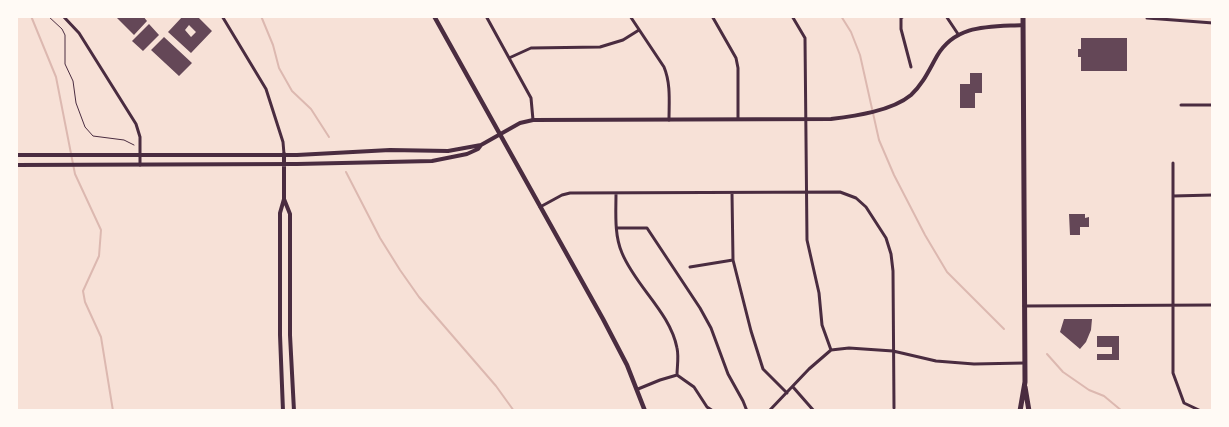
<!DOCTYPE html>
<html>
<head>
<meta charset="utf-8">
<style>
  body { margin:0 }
  #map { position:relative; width:1229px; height:427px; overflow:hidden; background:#f7e1d7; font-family:Poppins,sans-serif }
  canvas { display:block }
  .frame { position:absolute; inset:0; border:18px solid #fffaf5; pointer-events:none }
</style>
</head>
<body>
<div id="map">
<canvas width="1229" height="427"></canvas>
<div class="frame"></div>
</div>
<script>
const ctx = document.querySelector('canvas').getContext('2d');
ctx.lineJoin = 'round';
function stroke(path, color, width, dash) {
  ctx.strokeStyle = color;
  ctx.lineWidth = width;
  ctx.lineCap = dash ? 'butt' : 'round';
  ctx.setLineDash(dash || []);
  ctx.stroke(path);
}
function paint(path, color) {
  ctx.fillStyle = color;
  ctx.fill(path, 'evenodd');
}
const stream = new Path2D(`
  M 31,16 L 56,77 L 75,174 L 101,230 L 99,256 L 83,291 L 85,302 L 101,337 L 113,411
  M 261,16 L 273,45 L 279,68 L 292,91 L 311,109 L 329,137
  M 841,16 L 851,32 L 860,55 L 879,140 L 894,175 L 925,235 L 947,272 L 1004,329
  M 346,172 L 380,238 L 400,270 L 419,297 L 496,386 L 514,411
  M 1047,354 L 1063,372 L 1089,390 L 1104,396 L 1122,411`);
const building = new Path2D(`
  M 115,16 L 143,16 L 147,21 L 134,35 Z
  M 183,16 L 197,16 L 212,31 L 191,53 L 168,32 ZM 189,25 L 196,32 L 191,37 L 185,30 Z
  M 149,24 L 159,35 L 143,51 L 132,41 Z
  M 164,37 L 192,63 L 179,76 L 151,50 Z
  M 1081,38 L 1127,38 L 1127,71 L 1081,71 L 1081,57 L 1078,57 L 1078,49 L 1081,49 Z
  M 970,73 L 982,73 L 982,93 L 975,93 L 975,108 L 960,108 L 960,84 L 970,84 Z
  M 1069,214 L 1085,214 L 1085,218 L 1089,217 L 1089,227 L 1080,227 L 1080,235 L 1070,235 Z
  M 1064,319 L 1092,319 L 1091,330 L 1086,342 L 1080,349 L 1060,332 Z
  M 1097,336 L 1119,336 L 1119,360 L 1097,360 L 1097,354 L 1112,354 L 1112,347 L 1097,347 Z`);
const path = new Path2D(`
  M 48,16 L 62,29 L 65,35 L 65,64 L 73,81 L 76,103 L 85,127 L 93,136 L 124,140 L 134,145`);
const minor = new Path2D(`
  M 63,16 L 79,33 L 136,124 L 140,137 L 140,165
  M 222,16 L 266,89 L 283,142 L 284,154
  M 486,16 L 531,98 L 533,120
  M 630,16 L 664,67 C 671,84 669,102 669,120
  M 712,16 L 736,58 L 738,68 L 738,119
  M 792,16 L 805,38 L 807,240 L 819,293 L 822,325 L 831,350
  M 904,16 L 901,18 L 901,29 L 911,67
  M 946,16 L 958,34
  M 1147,18 L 1213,23
  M 509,58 L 531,48 L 600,47 L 623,40 L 639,30
  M 1181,105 L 1213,105
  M 1173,163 L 1173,373 L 1184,403 L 1201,411
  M 616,193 C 616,212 614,235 622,253 C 636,287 670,312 677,348 C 679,357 677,367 677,375
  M 732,193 L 733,260 L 751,331 L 763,369 L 787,393
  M 1173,196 L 1213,195
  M 540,207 L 562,195 L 570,193 L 840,192 L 856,198 L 866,207 L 886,238 L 891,254 L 893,271 L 894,408
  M 617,228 L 647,228 L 700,308 L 711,328 L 728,374 L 743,401 L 747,411
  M 690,267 L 733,260
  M 1024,306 L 1213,305
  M 793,387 L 814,411
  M 638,389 L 660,380 L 677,375 L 694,387 L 707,407 L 713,411
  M 769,411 L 809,369 L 831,350 L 849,348 L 893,351 L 936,361 L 974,364 L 1024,363`);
const tertiary = new Path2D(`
  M 16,155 L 297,155 L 390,150 L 448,151 L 481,145
  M 16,165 L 297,164 L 432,161 L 467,154 L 478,149 L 481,145 L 520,123 L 533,120 L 831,119 C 855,116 892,111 911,95 C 923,84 929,70 937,56 C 956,24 989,27 1023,25
  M 284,199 L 290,214 L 290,335 L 294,411
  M 283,411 L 280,335 L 280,213 L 284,199 L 284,154`);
const secondary = new Path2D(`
  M 434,16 L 603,319 L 627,365 L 645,411`);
const trunk = new Path2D(`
  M 1025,387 L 1029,411
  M 1020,411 L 1025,382 L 1023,16`);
stroke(stream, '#dcb8b0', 2);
paint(building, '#644757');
stroke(path, '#4a2c40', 1);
stroke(minor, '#4a2c40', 3);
stroke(tertiary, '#4a2c40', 4);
stroke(secondary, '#4a2c40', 4.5);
stroke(trunk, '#4a2c40', 5);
</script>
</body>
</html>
